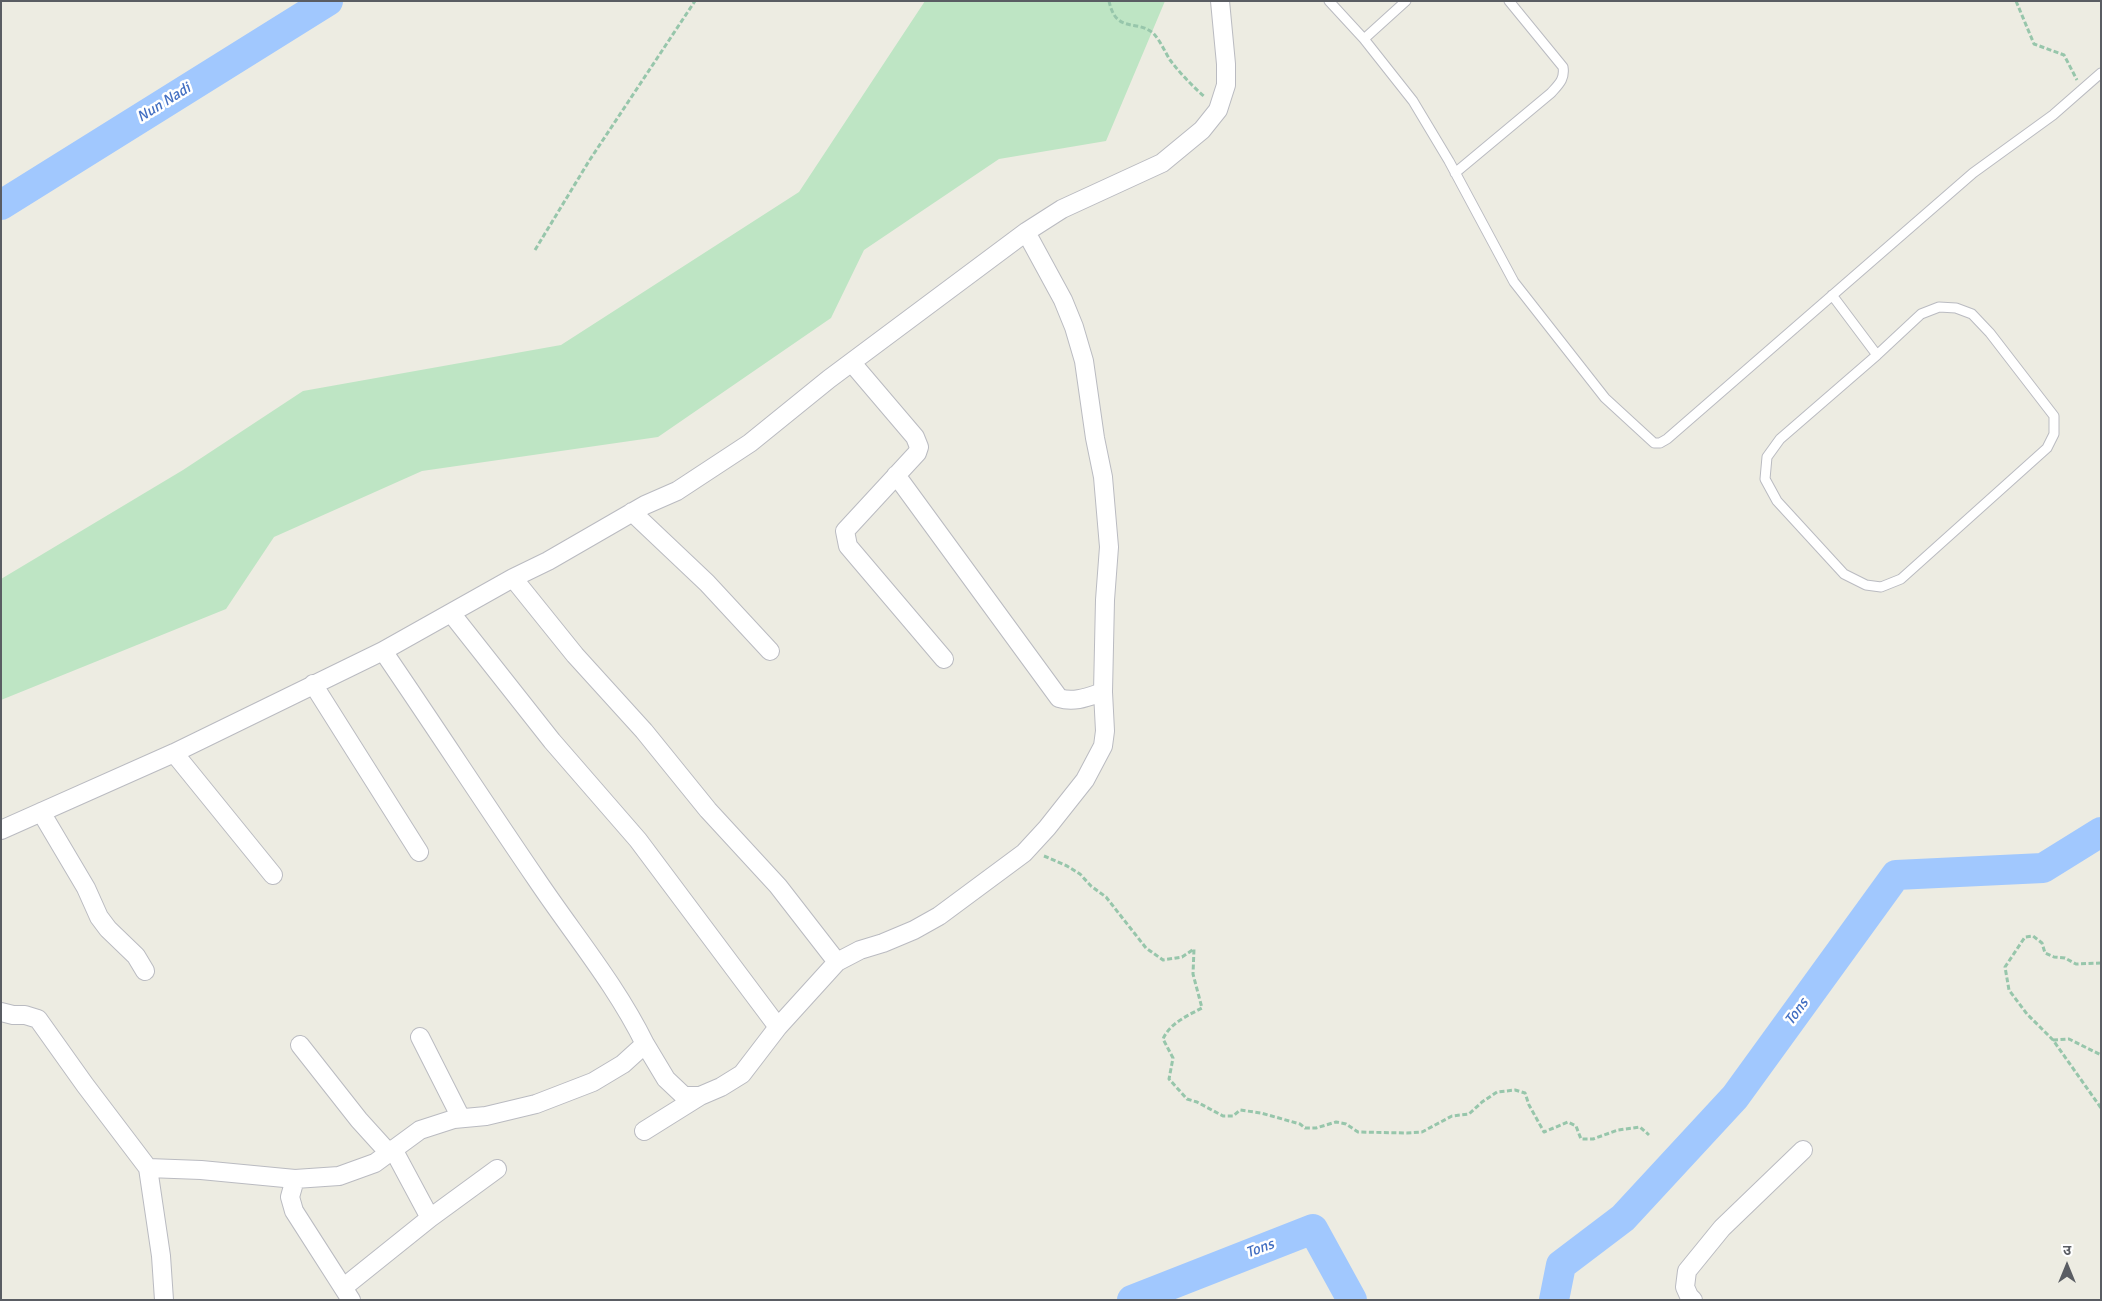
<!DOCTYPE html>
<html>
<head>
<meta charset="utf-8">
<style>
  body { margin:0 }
  #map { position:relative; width:2102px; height:1301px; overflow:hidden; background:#edece2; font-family:Signika,"Noto Sans Devanagari",sans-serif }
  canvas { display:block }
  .frame { position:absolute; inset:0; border:2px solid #5a5d63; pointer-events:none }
  .north { position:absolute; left:2042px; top:1241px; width:50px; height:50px; -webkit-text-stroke:4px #fff; paint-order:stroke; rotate:0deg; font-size:14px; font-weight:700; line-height:20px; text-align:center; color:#5a5d63 }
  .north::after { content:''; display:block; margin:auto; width:18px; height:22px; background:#5a5d63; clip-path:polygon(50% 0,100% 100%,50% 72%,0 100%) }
</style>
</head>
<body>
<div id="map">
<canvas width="2102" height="1301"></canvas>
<div class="frame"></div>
<div class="north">उ</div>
</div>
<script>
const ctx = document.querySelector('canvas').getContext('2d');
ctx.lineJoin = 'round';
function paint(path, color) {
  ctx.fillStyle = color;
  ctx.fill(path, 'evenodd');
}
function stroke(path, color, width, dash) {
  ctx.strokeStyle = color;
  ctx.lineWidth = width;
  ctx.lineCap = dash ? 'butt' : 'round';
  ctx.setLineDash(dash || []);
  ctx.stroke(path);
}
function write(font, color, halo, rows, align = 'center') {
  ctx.font = font + ' Signika,sans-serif';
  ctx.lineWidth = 5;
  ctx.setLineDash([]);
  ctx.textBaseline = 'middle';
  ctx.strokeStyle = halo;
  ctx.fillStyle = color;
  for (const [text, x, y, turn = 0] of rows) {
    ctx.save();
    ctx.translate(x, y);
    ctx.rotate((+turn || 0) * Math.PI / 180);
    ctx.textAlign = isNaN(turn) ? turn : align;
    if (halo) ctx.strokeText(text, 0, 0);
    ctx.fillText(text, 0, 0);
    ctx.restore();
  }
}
const green = new Path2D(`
  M 925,1 L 1165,1 L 1106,141 L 999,159 L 864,250 L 831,318 L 658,437 L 422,471 L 274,537 L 226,609 L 1,700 L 1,579 L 183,470 L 303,391 L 561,345 L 799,192 Z`);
const river = new Path2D(`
  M 1,205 L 328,1
  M 1132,1300 L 1313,1229 L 1352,1300
  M 1554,1300 L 1561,1265 L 1623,1218 L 1735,1097 L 1896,875 L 2043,868 L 2101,832`);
const path = new Path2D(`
  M 1109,1 C 1116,34 1136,19 1153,33 C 1160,40 1165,52 1170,60 C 1180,73 1192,86 1205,97
  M 2016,1 L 2034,44 L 2064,55 L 2077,80
  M 535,250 L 589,161 L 695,1
  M 1044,856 L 1067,866 L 1080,874 L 1091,886 L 1106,897 L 1146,948 L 1163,960 L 1182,957 L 1194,949 L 1193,974 L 1202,1008 C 1187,1016 1170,1023 1163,1039 L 1173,1058 L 1169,1079 L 1187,1099 L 1197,1102 L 1223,1116 L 1233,1116 L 1240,1110 L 1261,1113 L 1300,1124 L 1305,1128 L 1316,1128 L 1336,1122 L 1346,1124 L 1358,1132 L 1407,1133 L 1422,1132 L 1452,1116 L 1469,1114 L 1482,1102 L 1497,1092 L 1515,1090 L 1525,1093 L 1529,1105 L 1544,1132 L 1568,1122 L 1576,1126 L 1581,1139 L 1593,1139 L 1618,1130 L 1640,1127 L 1649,1135
  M 2101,963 L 2076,964 L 2065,958 L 2054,957 L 2045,953 L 2042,943 L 2033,936 L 2025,937 L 2005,967 L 2009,990 L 2027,1014 L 2053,1040 L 2101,1108
  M 2053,1040 L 2069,1039 L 2101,1055`);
const lane = new Path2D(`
  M 1329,1 L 1364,39
  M 1406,1 L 1364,39 L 1413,101 L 1449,161 L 1514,282 L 1605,398 L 1654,443 L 1660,443 L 1667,439 L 1973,173 L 2053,115 L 2101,73
  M 1455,173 L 1551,93 C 1559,84 1565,79 1563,67 L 1509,1
  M 1832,295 L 1877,355
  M 1939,307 L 1956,308 L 1972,314 L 1990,333 L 2054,416 L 2054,434 L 2047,448 L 1901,579 L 1881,587 L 1866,585 L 1844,574 L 1777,501 L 1765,479 L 1767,457 L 1780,439 L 1877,355 L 1921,314 Z`);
const street = new Path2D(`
  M 852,363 L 915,437 L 919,447 L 917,453 L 845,531 L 848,546 L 944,659
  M 896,475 L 1059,698 C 1074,703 1088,697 1103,692
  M 632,512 L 707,583 L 770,651
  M 513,578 L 575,655 L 644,731 L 708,810 L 778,886 L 837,962
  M 451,613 L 552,741 L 638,840 L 778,1027
  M 383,651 C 435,727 485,804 537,880 C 574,935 616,985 645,1044
  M 313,684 L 419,852
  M 174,753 L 273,875
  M 41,812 L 86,888 L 99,917 L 108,929 L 136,956 L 145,971
  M 1,830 L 174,753 L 383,651 L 513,578 L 548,561 L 645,505 L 677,491 L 750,443 L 829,379 L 1026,232 L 1062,209 L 1162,163 L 1202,130 L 1218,110 L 1226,85 L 1226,64 L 1220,1
  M 1,1012 L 13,1015 L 25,1015 L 38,1019 L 85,1085 L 148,1168 L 201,1170 L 295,1179 L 339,1176 L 375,1163 L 420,1130 L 454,1119 L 486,1116 L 536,1104 L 593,1082 L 623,1064 L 645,1044 L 666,1079 L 684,1096 L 700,1096 L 721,1087 L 742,1074 L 778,1027 L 837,962 L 860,950 L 883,943 L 914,930 L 939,916 L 1024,853 L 1047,828 L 1085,780 L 1103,746 L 1105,731 L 1103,692 L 1105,600 L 1109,547 L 1103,477 L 1095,438 L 1084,361 L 1074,327 L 1063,300 L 1026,232
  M 420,1037 L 461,1118
  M 300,1045 L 359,1120 L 388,1152
  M 644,1131 L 700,1096
  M 148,1168 L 161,1256 L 164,1300
  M 295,1179 L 290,1197 L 294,1211 L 351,1300
  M 430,1218 L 497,1169
  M 344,1287 L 430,1218 L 393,1149
  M 1693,1300 L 1689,1296 L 1685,1287 L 1687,1271 L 1722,1228 L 1803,1150`);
const waterNames = [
  ["Nun Nadi",164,103,-32],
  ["Tons",1797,1012,-54],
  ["Tons",1260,1249,-21]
];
paint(green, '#bee5c4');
stroke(river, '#a1c8fe', 30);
stroke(lane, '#babbc1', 11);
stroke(street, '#babbc1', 20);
stroke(path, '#97c6ab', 3, [5, 2.5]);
stroke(lane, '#fff', 9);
stroke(street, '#fff', 18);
write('italic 15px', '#436fc2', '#fff', waterNames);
</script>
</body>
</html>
